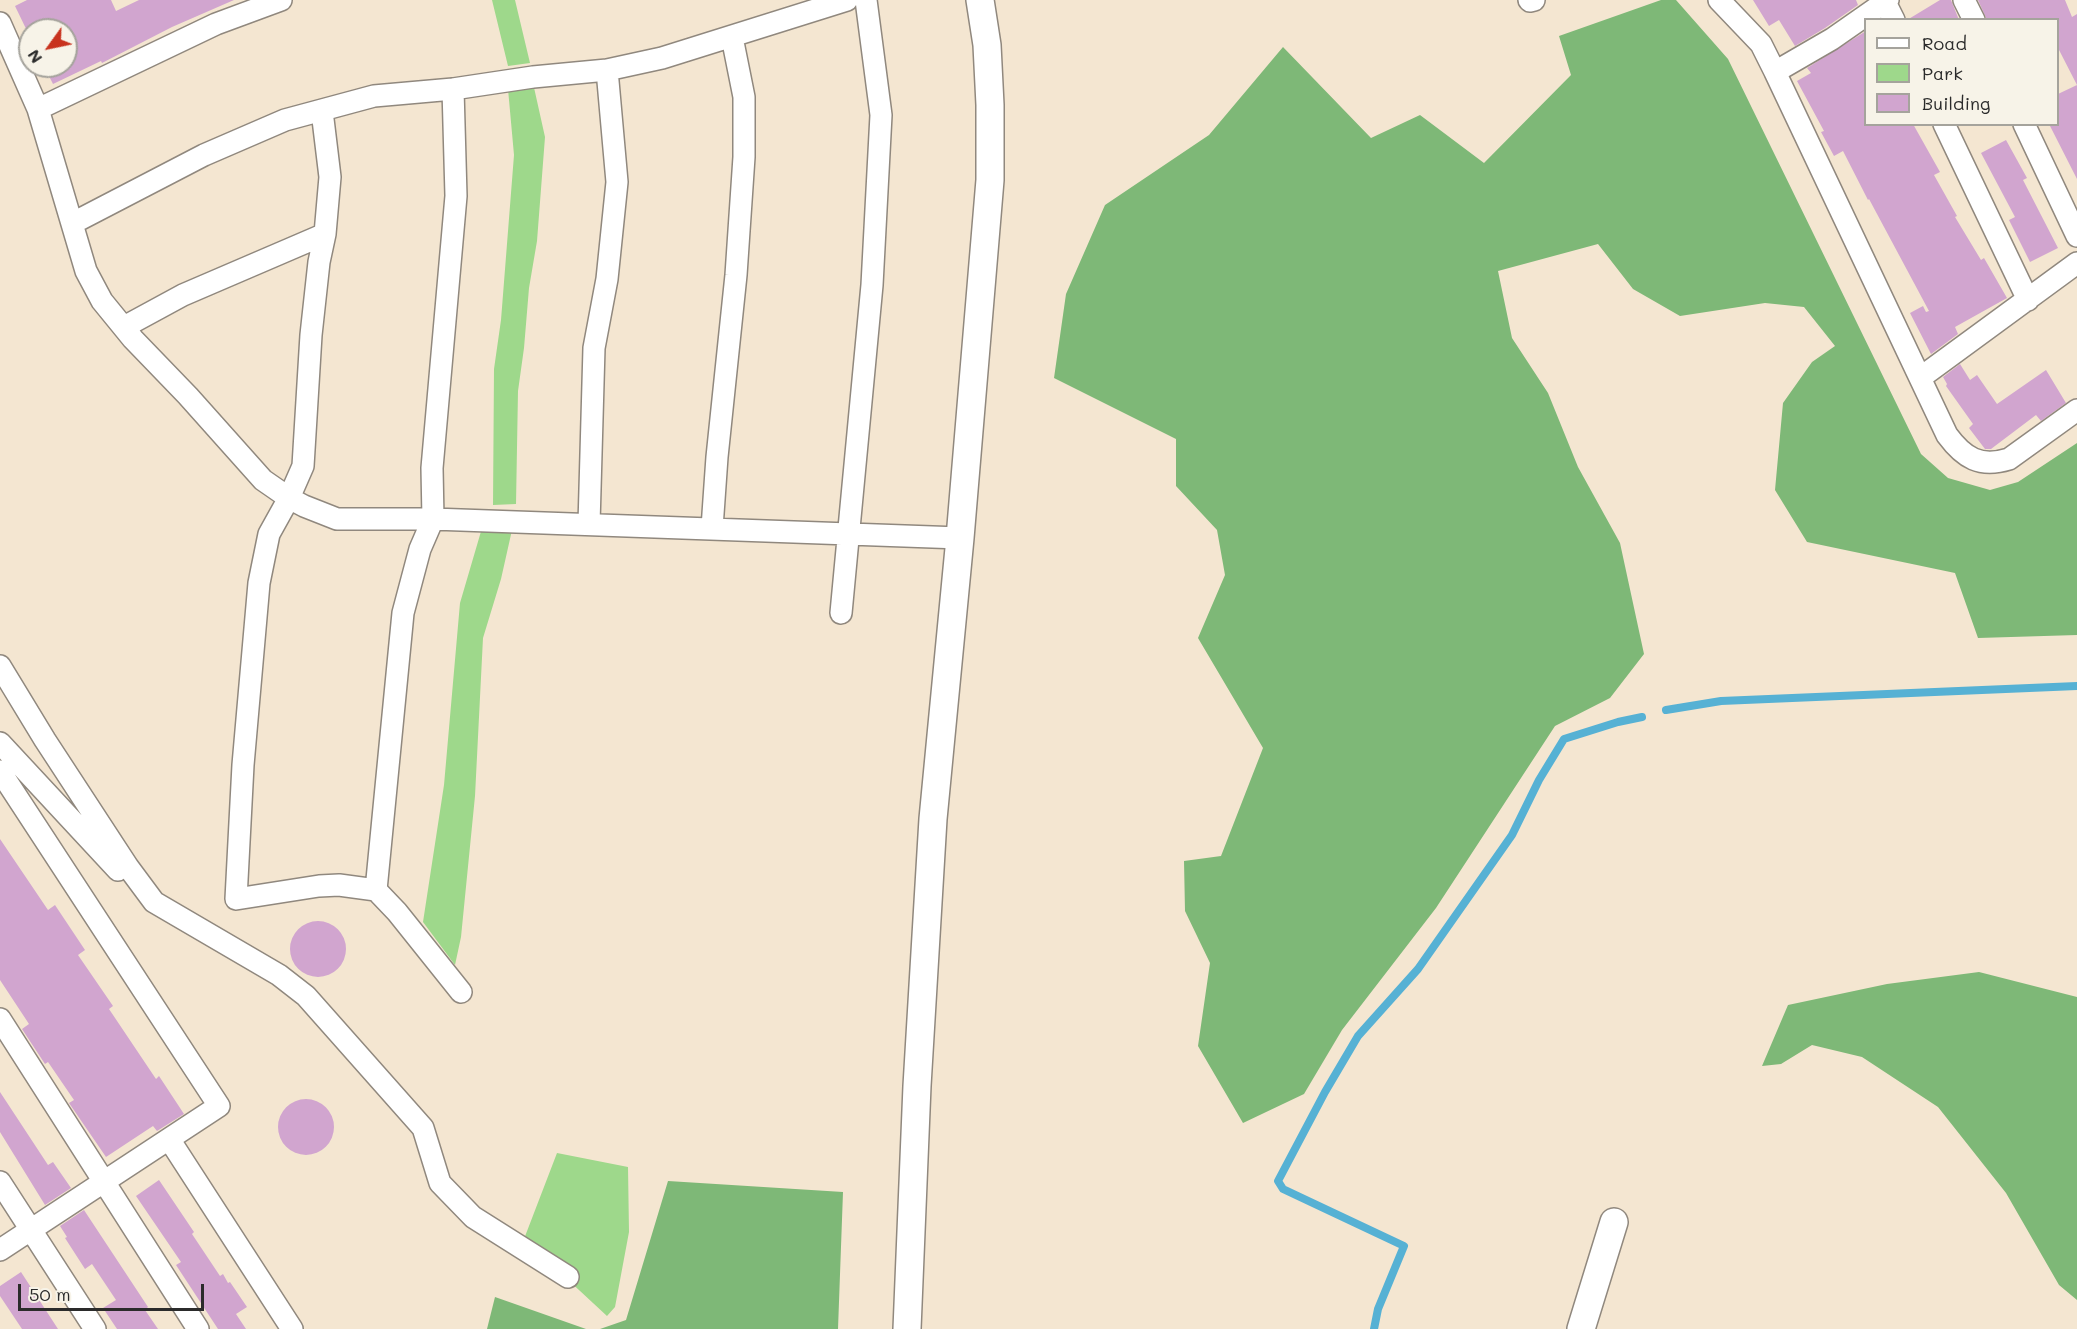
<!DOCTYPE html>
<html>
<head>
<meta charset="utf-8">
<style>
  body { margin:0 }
  #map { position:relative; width:2077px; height:1329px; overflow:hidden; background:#f4e6d1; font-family:Mali,sans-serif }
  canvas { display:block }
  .legend { position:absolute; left:1864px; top:18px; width:195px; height:108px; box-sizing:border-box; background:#f7f3e8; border:2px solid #a5a39c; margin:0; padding:8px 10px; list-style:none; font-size:18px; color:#2b2b2b }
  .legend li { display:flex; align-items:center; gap:12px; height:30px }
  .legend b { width:30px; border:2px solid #a5a39c }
  .north { position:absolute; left:18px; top:18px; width:60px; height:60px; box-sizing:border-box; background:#f7f3e8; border:2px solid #a5a39c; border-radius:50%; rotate:237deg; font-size:16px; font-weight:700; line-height:24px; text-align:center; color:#2b2b2b }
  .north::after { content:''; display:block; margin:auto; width:21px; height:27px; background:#c8321e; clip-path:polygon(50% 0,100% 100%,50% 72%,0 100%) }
  .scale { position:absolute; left:18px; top:1284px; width:186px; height:27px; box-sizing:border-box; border:3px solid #2b2b2b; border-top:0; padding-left:8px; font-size:18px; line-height:21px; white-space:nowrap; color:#2b2b2b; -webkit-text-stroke:4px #f7f3e8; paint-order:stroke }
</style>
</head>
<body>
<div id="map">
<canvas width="2077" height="1329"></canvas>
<ul class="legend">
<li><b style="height:8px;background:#fff"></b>Road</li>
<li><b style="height:16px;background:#9ed88b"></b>Park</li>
<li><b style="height:16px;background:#d1a5cf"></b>Building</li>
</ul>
<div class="north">N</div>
<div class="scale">50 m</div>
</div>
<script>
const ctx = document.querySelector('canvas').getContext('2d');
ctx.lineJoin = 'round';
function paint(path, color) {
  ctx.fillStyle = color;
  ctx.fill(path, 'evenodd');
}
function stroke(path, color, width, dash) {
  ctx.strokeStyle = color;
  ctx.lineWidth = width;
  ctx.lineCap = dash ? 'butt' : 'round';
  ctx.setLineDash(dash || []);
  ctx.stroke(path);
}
const green = new Path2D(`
  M 492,0 L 515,0 L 530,63 L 508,66 Z
  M 533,83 L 545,137 L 537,241 L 529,288 L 524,348 L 518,391 L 516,504 L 493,505 L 494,369 L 501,320 L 514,155 L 508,89 Z
  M 482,528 L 512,530 L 501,579 L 483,638 L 475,796 L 461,937 L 455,965 L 423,922 L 444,785 L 460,603 Z
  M 557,1153 L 628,1167 L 629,1232 L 615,1307 L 607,1316 L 524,1239 Z`);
const forest = new Path2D(`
  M 1661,0 L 1676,0 L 1728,59 L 1921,454 L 1948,478 L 1990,490 L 2018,482 L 2077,443 L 2077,635 L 1978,638 L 1955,573 L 1807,542 L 1775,490 L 1783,403 L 1812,362 L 1835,346 L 1804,307 L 1765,303 L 1680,316 L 1633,289 L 1598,244 L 1498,271 L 1512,338 L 1548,393 L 1578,467 L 1620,543 L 1644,654 L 1610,698 L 1555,726 L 1436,908 L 1342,1030 L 1304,1094 L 1243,1123 L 1198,1046 L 1210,963 L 1185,911 L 1184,861 L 1221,856 L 1263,748 L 1198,638 L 1225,575 L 1217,530 L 1176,486 L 1176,439 L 1054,378 L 1066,294 L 1105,205 L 1209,135 L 1283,47 L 1371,138 L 1420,115 L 1484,163 L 1571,75 L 1559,36 Z
  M 1979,972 L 2077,997 L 2077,1300 L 2059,1285 L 2006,1193 L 1938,1107 L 1862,1057 L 1812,1045 L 1781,1064 L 1762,1066 L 1788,1005 L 1887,984 Z
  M 668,1181 L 843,1192 L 838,1329 L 600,1329 L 626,1320 Z
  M 495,1297 L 586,1329 L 487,1329 Z`);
const stream = new Path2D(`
  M 1666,710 L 1721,701 L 2077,686
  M 1374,1329 L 1378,1309 L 1404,1246 L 1283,1189 L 1278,1181 L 1325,1092 L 1358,1036 L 1418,969 L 1512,835 L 1539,780 L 1564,739 L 1618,722 L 1642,717`);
const building = new Path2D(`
  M 27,0 L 111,0 L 116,11 L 139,0 L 234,0 L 172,27 L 102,63 L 101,61 L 53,84 L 44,66 L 66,66 L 66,30 L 30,30 L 30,37 L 15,6 Z
  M 1753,0 L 1856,0 L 1858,5 L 1825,28 L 1795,46 L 1779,20 L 1769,26 Z
  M 1940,0 L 1951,0 L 1959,20 L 1907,20 Z
  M 1978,0 L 2065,0 L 2072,17 L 2077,14 L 2077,179 L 2049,124 L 2058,124 L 2058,94 L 2077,85 L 2058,48 L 2058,20 L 1987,20 Z
  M 1866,31 L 1866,124 L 1913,124 L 1940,172 L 1934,175 L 1957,216 L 1955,217 L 1981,260 L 1984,258 L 2007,298 L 1955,327 L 1958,334 L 1931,354 L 1910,313 L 1923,306 L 1926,312 L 1929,311 L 1869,199 L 1868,200 L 1843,151 L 1834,156 L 1821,132 L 1824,131 L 1797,81 L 1811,73 L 1807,68 Z
  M 2006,140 L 2027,178 L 2023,180 L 2058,248 L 2030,262 L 2009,220 L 2015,217 L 1981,153 Z
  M 1960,364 L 1970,380 L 1977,375 L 1997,404 L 2046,370 L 2066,403 L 2041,421 L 2036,415 L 1991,449 L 1985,449 L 1969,428 L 1973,424 L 1946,386 L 1947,384 L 1943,377 Z
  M 0,839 L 48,910 L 55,905 L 85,950 L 78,955 L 113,1006 L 109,1009 L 156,1079 L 159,1076 L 184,1114 L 157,1131 L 153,1126 L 106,1157 L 69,1103 L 74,1100 L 48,1062 L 45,1064 L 22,1029 L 29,1024 L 0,980 Z
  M290 949a28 28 0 1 1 56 0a28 28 0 1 1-56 0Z
  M 0,1092 L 48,1165 L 53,1162 L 71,1188 L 45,1205 L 0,1132 Z
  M278 1127a28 28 0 1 1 56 0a28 28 0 1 1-56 0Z
  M 159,1180 L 194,1232 L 192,1234 L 220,1276 L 223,1274 L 228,1283 L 230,1282 L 247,1307 L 236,1314 L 246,1329 L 218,1329 L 176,1265 L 181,1262 L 136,1196 Z
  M 84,1210 L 148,1307 L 145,1310 L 158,1329 L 117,1329 L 103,1308 L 116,1300 L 92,1264 L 85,1269 L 65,1238 L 67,1237 L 60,1226 Z
  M 21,1272 L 58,1329 L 22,1329 L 0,1296 L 0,1286 Z`);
const minor = new Path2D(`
  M 1529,0 L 1530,1 L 1534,0
  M 1719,0 L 1761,44 L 1775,72 L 1832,39 L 1888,0
  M 1964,0 L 1974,20
  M 1885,2 L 1894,20
  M 0,23 L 38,109 L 216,24 L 281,0
  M 1775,72 L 1947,435 C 1964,458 1980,468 2009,459 L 2077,410
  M 38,109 L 86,271 L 102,301 L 133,339 L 188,396 L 263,480 L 289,498 L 304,506 L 337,519 L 433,519 L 960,538
  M 322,111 L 330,177 L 325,234 L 319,262 L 311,335 L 303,466 L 289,498 L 269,534 L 259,583 L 243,765 L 236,899 L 319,886 L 339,885 L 376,890 L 397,912 L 461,992
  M 1944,124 L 2028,300
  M 2024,124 L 2077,236
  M 73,223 L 204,155 L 285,120 L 374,96 L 453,89 L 533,77 L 607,70 L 662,58 L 847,0
  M 124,327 L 183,295 L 325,234
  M 1920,378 L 2077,263
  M 589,524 L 594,348 L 607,279 L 617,182 L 607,70
  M 712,528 L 717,457 L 736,275 L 744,157 L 744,97 L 732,37
  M 841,613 L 872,285 L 881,115 L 866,0
  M 0,666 L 45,740 L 128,867 L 154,902 L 279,975 L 306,996 L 423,1128 L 440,1183 L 473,1217 L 568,1277
  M 0,743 L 118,870
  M 0,771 L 219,1106 L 0,1250
  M 376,890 L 403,613 L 420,549 L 433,519 L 432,468 L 456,196 L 453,89
  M 0,1019 L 198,1329
  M 169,1139 L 292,1329
  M 0,1182 L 95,1329`);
const tertiary = new Path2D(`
  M 907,1329 L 917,1086 L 933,819 L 960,538 L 990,180 L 990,105 L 987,45 L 980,0
  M 1581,1329 L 1614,1222`);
paint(green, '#9ed88b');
paint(forest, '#7eb877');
stroke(stream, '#56b1d4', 8);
paint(building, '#d1a5cf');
stroke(minor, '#90887e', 24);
stroke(tertiary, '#90887e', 30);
stroke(minor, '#fff', 21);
stroke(tertiary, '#fff', 27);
</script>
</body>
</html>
